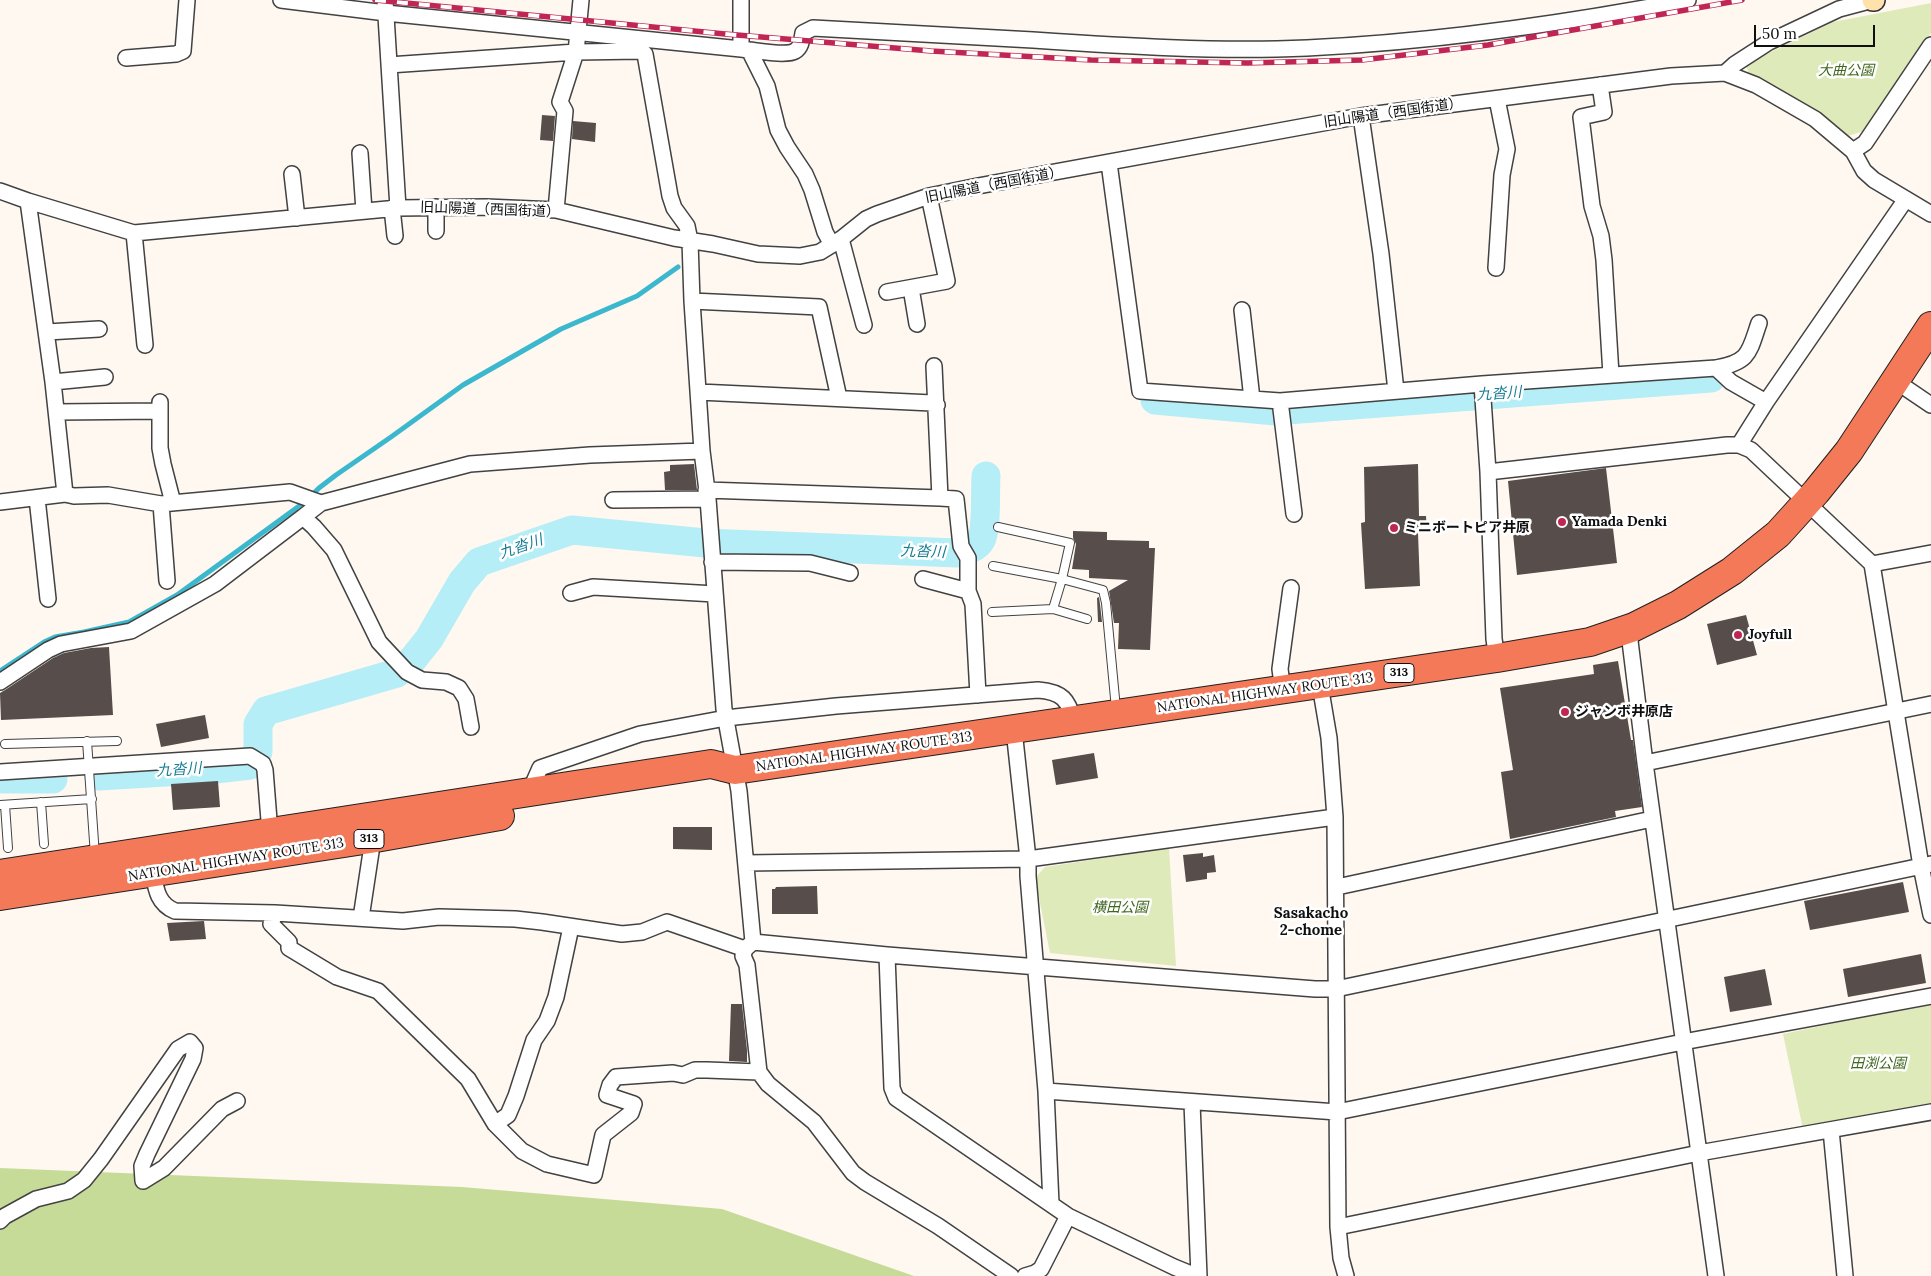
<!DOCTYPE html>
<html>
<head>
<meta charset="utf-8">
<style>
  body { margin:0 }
  #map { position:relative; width:1931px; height:1276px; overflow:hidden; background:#fff8f0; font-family:Lora,serif }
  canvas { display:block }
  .scale { position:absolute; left:1754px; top:25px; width:121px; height:22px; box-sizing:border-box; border:2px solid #0f0f0f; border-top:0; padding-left:6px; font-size:15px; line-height:18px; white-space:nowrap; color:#0f0f0f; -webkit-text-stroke:4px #fff; paint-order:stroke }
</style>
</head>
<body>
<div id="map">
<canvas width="1931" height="1276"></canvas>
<div class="scale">50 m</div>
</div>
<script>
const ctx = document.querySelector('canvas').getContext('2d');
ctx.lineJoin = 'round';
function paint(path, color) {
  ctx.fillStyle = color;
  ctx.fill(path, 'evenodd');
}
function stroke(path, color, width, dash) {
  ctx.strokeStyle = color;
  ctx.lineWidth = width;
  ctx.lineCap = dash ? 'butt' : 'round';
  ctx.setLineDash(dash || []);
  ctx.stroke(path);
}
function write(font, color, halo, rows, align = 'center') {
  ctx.font = font + ' Lora,"Noto Sans JP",serif';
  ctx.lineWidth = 5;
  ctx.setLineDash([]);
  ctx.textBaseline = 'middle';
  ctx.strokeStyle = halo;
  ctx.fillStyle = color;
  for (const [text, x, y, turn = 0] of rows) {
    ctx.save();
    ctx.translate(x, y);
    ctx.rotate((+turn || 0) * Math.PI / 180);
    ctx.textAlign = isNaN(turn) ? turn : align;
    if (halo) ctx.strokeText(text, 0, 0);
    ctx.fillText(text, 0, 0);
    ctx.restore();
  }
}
const green = new Path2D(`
  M 1931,3 L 1931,33 L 1864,131 L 1848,136 C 1819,108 1783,90 1748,72 L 1746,64 L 1833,22 Z
  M 1169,848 L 1176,966 L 1050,953 L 1035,878 L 1045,867 Z
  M 1929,1003 L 1931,1004 L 1931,1104 L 1803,1129 L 1783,1034 Z`);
const forest = new Path2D(`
  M 0,1168 L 462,1187 L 722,1209 L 914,1276 L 0,1276 Z`);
const stream = new Path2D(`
  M 0,671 L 44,642 L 55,637 L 84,632 L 129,622 L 177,595 L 306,501 L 319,488 L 336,475 L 391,437 L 463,385 L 561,329 L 637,296 L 678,267`);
const river = new Path2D(`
  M 1155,400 L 1276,411
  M 1287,410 L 1711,378
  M 99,776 L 216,769 L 250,765 L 258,752 L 258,724 L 266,711 L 397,673 L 409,664 L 429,639 L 462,582 L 479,562 L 572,530 L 705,543 L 957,553 C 965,551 977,548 981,540 C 987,530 985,490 986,476
  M 0,779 L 53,779`);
const building = new Path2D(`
  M 542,115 L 555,116 L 553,141 L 540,140 Z
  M 573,121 L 596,123 L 595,142 L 572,139 Z
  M 694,464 L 697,490 L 665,490 L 664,472 L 670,471 L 670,465 Z
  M 1418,464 L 1419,516 L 1426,516 L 1427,533 L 1418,533 L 1420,586 L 1365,589 L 1361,523 L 1365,522 L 1364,467 Z
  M 1606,468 L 1617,563 L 1517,575 L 1508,481 Z
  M 1073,531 L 1107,532 L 1107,540 L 1149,541 L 1149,548 L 1155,548 L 1150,650 L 1118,649 L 1119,623 L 1114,623 L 1109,591 L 1128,580 L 1089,578 L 1089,570 L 1072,569 L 1076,544 L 1073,538 Z
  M 1099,597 L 1100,604 L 1102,622 L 1098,622 L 1097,598 Z
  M 1746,615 L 1757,655 L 1717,665 L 1707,624 Z
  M 109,647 L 113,715 L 1,720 L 0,693 L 5,690 L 53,658 L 64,653 L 91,648 Z
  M 1618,661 L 1631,740 L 1633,740 L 1642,807 L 1615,811 L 1616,817 L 1510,839 L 1501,772 L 1513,770 L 1500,688 L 1594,674 L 1593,665 Z
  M 205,715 L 209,738 L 161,747 L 156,724 Z
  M 1094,753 L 1098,778 L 1056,785 L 1052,760 Z
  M 218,781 L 220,807 L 173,810 L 171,784 Z
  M 673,827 L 712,827 L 712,850 L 673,849 Z
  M 1203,853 L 1203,857 L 1214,855 L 1216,872 L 1207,873 L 1207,879 L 1186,882 L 1183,855 Z
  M 1903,882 L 1909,912 L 1810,930 L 1804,901 Z
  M 817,886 L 818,914 L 772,914 L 772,889 L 775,889 L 776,887 Z
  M 204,921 L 206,939 L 170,941 L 167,923 Z
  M 1921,954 L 1926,983 L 1848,997 L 1843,969 Z
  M 1765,969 L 1772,1005 L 1730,1012 L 1724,977 Z
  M 731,1004 L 742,1004 L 747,1050 L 747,1062 L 729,1061 Z`);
const lane = new Path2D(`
  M 998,527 L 1070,543 L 1062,579 L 1053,609
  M 993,566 L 1062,579 L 1103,590 L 1106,603 L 1116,709
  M 992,612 L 1053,609 L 1087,619
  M 87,741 L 95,856
  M 5,744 L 117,741
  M 41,802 L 44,844
  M 0,805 L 92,799
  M 5,805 L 8,848`);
const street = new Path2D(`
  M 281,0 L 386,13 L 741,49
  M 385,0 L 398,208
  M 741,0 L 741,49 L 749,50 L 767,86 L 778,130 L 787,147 L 805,174 L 812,190 L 825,232 L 832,245
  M 749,50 C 759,51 787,56 795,51 C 801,48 802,39 803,33 L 813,28 C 886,32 960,36 1033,40 C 1124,46 1216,52 1307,48 C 1434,42 1562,24 1688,0
  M 126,58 L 176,54 L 183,51 L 187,0
  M 389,65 L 576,52 L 641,51 L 645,54 L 670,196 L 674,208 L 687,226 L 690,241 L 692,301 L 702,451 L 708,499 L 724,709 L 739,791 L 753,942 L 745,949 L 743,956 L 747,965 L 759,1072 L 768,1084 L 814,1122 L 853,1173 L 865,1182 L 938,1226 L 1011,1276
  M 1725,73 L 1735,64 L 1769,42 L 1839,9 L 1873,0
  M 1600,85 L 1604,112 L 1581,117 L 1592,206 L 1601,236 L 1604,260 L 1611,375
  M 1361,116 L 1381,254 L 1396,391
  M 1853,151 L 1865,143 L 1931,45
  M 360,153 L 364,211
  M 1109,163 L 1140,391 L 1280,401 L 1482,384 L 1716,368 L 1731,382 L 1766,402
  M 292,174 L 297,218
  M 0,191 L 28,201 L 134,233 L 398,208 L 486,207 L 556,210 L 674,238 L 713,244 L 758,254 L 800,256 L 820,252 L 841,239 L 866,219 L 877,214 L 929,196 L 978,186 L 1361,116 L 1671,76 L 1725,73 L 1756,85 L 1815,119 L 1853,151 L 1864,171 L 1874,180 L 1931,214
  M 28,201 L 53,382 L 65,494
  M 392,208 L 395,236
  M 556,210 L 565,111 L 560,102 L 576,52 L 581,0
  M 436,231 L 436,207
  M 134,233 L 145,345
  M 841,239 L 864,325
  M 1496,268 L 1502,175 L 1507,149 L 1497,99
  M 911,288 L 917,324
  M 887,292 L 947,281 L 929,196
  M 692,301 L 819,307 L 839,398
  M 1242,310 L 1252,399
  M 47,332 L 99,329
  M 934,366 L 940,498 L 956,499 L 961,546 L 968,558 L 968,591 L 973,604 L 978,695
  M 1716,368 C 1750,362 1749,352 1759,323
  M 1894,380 L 1931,405
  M 53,382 L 105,377
  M 1482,384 L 1488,472 L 1494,639 L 1497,658
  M 699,392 L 932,403 L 937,405
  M 1280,401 L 1294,514
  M 160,402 L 160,448 L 163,464 L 173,503
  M 57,412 L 160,411
  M 1739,445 L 1751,450 L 1872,564 L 1921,866 L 1931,915
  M 1488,472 L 1727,445 L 1739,445 L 1766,402 L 1906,199
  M 706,490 L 940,498
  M 37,498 L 48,599
  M 613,500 L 708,499
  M 0,502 L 65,494 L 74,496 L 108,495 L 161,504 L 290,492 L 321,503 L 470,464 L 590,455 L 702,451
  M 321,503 L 303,517 L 314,527 L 334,550 L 379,642 L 407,672 L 422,680 L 446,682 L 459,688 L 466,699 L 471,727
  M 161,504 L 167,581
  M 712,562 L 810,563 L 850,573
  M 1872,564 L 1931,553
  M 923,579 L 968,591
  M 571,593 L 593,587 L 715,594
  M 1634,627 L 1630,641 L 1645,763 L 1716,1276
  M 0,682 L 48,650 L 61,644 L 131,631 L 215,584 L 303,517
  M 1320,685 L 1329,738 L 1335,817 L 1338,1227 L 1341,1258 L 1346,1276
  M 1283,691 L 1280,669 L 1291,588
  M 1014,730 L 1028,859 L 1028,876 L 1046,1091 L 1051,1204
  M 1645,763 L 1931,704
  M 0,772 L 250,756 L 263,764 L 265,770 L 270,833
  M 529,793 L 540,768 L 640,734 L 726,718 L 836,706 L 1038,690 C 1063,692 1068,700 1074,721
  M 746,863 L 1028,859 L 1335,817
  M 153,873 C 156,890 158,904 175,911 L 275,913 L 403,921 L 439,917 L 515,919 L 542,922 L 622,934 L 642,932 L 667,922 L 745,949
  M 1337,887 L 1652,819
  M 275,913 L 271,924 L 289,942 L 289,948 L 337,977 L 378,991 L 468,1079 L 495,1124 L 522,1151 L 547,1164 L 594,1175 L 603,1135 L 631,1113 L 634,1104 L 607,1095 L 610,1085 L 616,1077 L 673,1073 L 683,1075 L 695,1070 L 707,1070 L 759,1072
  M 361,918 L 371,852 L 370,839
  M 753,942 L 887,955 L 1315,989 L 1336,989 L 1931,864
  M 887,955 L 892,1088 L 896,1098 L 1068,1216 L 1174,1267 L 1196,1276
  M 1046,1091 L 1337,1112 L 1683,1042 L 1931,996
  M 1192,1103 L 1199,1276
  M 495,1124 L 508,1115 L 516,1096 L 534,1040 L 547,1021 L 556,997 L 571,927
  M 1831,1130 L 1845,1276
  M 0,1221 L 5,1216 L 36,1199 L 68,1191 L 84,1180 L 101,1159 L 178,1049 L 190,1042 L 195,1048 L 193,1059 L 147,1154 L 142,1166 L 143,1181 L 164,1168 L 222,1109 L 237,1101
  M 1338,1227 L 1699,1153 L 1931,1112
  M 1025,1276 L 1035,1273 L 1041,1269 L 1068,1216`);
const secondary = new Path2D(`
  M 1873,0 L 1874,0`);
const highway = new Path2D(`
  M 0,874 L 711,764 L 735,770 L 1497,658 L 1590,642 L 1634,627 L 1678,605 L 1732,571 L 1778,534 L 1816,492 L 1849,451 L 1931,326
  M 0,896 L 370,839 L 500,816`);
const rail = new Path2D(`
  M 375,0 L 725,34 L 931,51 L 1091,60 L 1247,63 L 1362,60 L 1488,45 L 1742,0`);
const markers = [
  [1562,522,5,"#c02654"],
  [1394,528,5,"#c02654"],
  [1738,635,5,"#c02654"],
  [1565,712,5,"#c02654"]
];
const shields = [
  [1399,673,30],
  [369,839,30]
];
const shieldNames = [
  ["313",1399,673],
  ["313",369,839]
];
const parkNames = [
  ["大曲公園",1846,71],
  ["横田公園",1120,908],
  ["田渕公園",1878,1064]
];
const streetNames = [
  ["旧山陽道（西国街道）",1393,113,-8],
  ["旧山陽道（西国街道）",994,185,-11],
  ["旧山陽道（西国街道）",490,210,2],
  ["NATIONAL HIGHWAY ROUTE 313",1265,693,-8],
  ["NATIONAL HIGHWAY ROUTE 313",864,752,-8],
  ["NATIONAL HIGHWAY ROUTE 313",236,860,-9]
];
const poiNames = [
  ["Yamada Denki",1572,522],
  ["ミニボートピア井原",1404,528],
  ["Joyfull",1748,635],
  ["ジャンボ井原店",1575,712]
];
const waterNames = [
  ["九沓川",1499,394,-4],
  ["九沓川",521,547,-19],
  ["九沓川",923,552,2],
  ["九沓川",179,770,-4]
];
const neighbourhoodNames = [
  ["Sasakacho",1311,914],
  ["2-chome",1311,931]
];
paint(green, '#dfeaba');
paint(forest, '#c7db99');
stroke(stream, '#3cb8ce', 5);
stroke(river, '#b5eef6', 29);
paint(building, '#574d4b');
stroke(lane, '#424242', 10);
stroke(street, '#424242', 18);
stroke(secondary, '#313131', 24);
stroke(highway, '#202020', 30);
stroke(lane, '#fff', 8);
stroke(street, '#fff', 15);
stroke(secondary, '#ffe1ac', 21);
stroke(highway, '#f47959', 28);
stroke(rail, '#c02654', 5.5);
stroke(rail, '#fff', 4, [11]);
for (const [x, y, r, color] of markers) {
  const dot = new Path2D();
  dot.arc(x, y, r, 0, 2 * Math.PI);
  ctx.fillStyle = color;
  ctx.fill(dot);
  stroke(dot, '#fff', 2);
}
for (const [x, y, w] of shields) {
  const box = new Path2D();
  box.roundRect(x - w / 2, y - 9.5, w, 19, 4);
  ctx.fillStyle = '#fff';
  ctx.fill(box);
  stroke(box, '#0f0f0f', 1);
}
write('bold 12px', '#0f0f0f', null, shieldNames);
write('italic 14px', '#40671e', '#fff', parkNames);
write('14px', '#0f0f0f', '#fff', streetNames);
write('bold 14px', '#0f0f0f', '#fff', poiNames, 'left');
write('italic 15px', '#167c94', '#fff', waterNames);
write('bold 15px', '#0f0f0f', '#fff', neighbourhoodNames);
</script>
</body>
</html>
